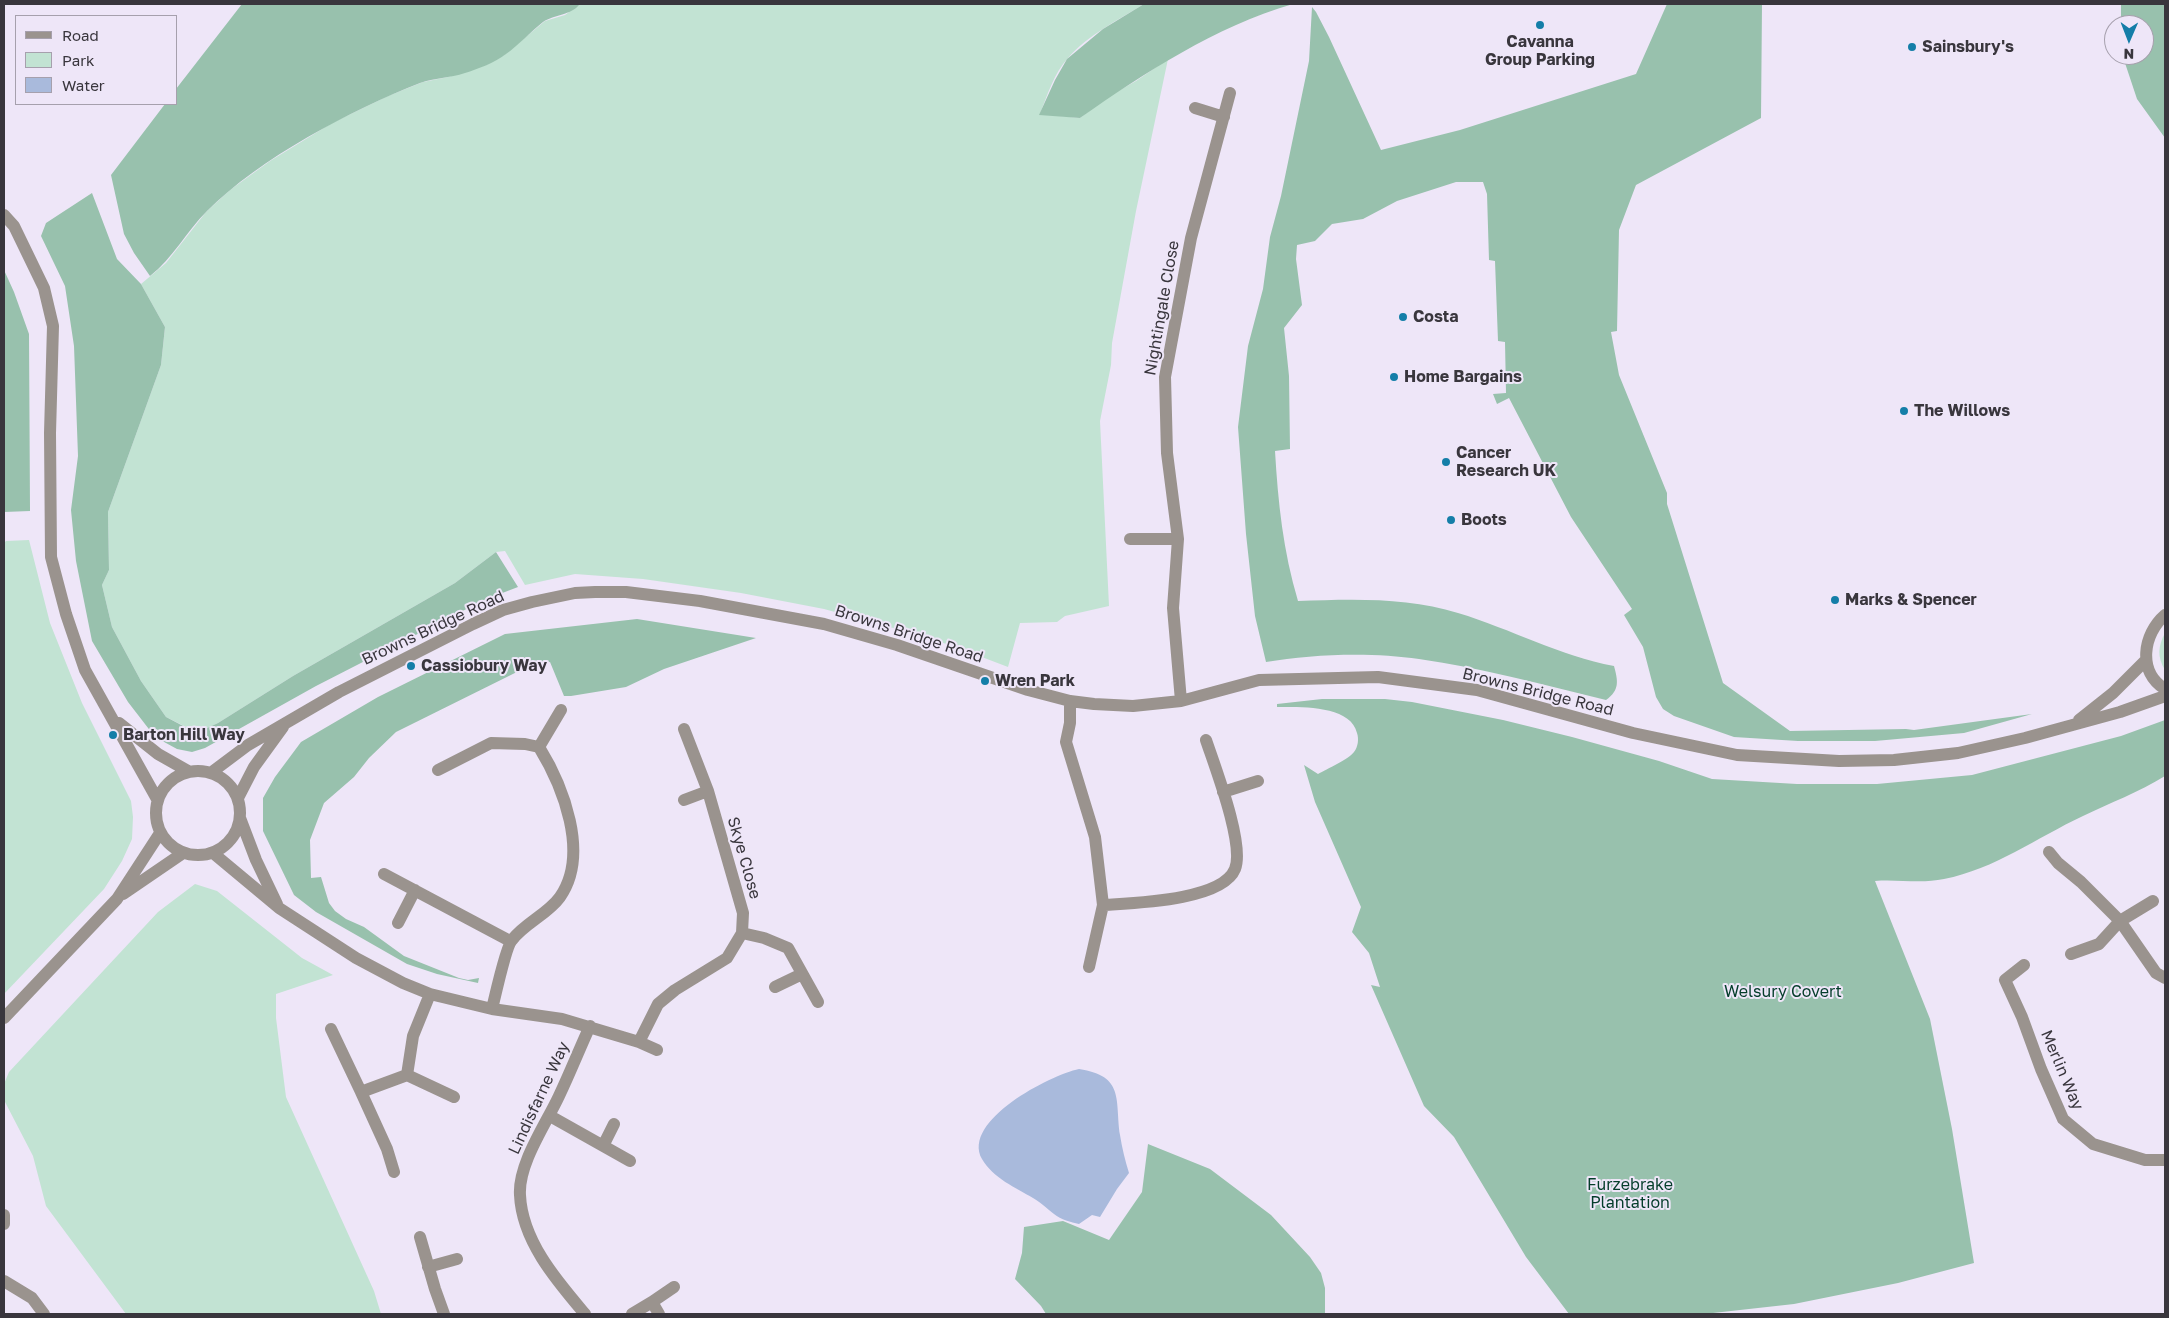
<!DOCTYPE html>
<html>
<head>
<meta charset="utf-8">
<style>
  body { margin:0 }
  #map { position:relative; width:2169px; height:1318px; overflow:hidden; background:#eee6f8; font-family:"Golos Text",sans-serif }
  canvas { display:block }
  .frame { position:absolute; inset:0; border:5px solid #39363d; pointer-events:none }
  .legend { position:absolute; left:15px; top:15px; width:162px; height:90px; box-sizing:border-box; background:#eee6f8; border:1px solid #a6a0ad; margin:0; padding:6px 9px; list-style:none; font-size:15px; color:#39363d }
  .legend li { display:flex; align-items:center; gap:10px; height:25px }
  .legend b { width:25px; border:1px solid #a6a0ad }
  .north { position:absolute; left:2104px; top:15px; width:50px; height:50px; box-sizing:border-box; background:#eee6f8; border:1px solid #a6a0ad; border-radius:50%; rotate:181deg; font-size:14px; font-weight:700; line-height:20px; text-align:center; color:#39363d }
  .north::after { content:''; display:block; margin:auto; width:18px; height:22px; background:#147ea8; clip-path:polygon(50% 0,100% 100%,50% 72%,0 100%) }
</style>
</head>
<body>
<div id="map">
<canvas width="2169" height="1318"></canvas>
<div class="frame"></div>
<ul class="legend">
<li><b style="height:6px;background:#9a938e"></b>Road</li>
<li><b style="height:14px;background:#c2e3d3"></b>Park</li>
<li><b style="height:14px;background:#a9badc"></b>Water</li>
</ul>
<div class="north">N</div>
</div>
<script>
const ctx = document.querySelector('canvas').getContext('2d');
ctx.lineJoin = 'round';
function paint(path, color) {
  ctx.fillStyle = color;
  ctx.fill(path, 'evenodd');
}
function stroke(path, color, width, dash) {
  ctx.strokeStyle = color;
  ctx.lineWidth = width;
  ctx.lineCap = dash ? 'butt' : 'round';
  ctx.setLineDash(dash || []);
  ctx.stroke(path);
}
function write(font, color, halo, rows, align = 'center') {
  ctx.font = font + ' "Golos Text",sans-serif';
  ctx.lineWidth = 4;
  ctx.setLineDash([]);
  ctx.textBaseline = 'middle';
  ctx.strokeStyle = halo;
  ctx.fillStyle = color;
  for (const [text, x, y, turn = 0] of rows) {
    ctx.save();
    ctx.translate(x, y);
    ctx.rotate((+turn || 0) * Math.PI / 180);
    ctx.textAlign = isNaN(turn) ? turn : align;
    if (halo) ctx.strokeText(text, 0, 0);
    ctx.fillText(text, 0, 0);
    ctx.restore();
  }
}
const green = new Path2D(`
  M 580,4 L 1144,4 C 1118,20 1088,35 1068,58 C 1054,73 1047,96 1040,114 L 1080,118 L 1106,98 L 1136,81 L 1168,59 L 1136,211 L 1112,343 L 1111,365 L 1100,421 L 1109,606 L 1065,616 L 1057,622 L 1020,623 L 1008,667 L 953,646 L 897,629 L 824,609 L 741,593 L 643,579 L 575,574 L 525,585 L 505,551 L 496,552 L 455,583 L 293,676 L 218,723 L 203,730 L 188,728 L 166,717 L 141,681 L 112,627 L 102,585 L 109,570 L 108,512 L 161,365 L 165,327 L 141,284 L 166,263 L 206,212 L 230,190 L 270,161 L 332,123 L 388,96 L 423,82 L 448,77 L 486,65 L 504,55 L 545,21 L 565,15 Z
  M 29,540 L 50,623 L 82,703 L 131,801 L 133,817 L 132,839 L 122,861 L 104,889 L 4,994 L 4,543 L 6,541 Z
  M 2165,633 L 2165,670 C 2157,657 2158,646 2165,633 Z
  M 195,884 L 217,891 L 302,958 L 333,975 L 276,994 L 276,1018 L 286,1097 L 374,1291 L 381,1314 L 126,1314 L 46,1206 L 33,1156 L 4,1100 L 4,1084 L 9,1072 L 158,912 Z`);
const forest = new Path2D(`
  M 242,4 L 580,4 C 570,16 555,14 543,22 C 530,32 519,45 506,54 C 494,63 478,69 465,73 C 450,78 434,78 420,83 C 351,110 260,158 207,211 C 186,232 173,258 150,276 L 134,253 L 124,234 L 111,175 L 165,104 L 176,104 L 176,89 Z
  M 1144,4 L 1293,4 C 1215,27 1146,72 1080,118 L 1039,115 L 1055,80 L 1067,59 L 1103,29 Z
  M 1667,4 L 1762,4 L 1761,118 L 1636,185 L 1619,230 L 1617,331 L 1611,332 L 1619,375 L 1667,493 L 1667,504 L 1723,683 L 1790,731 L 1906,729 L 1914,730 L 2032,714 L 1964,733 L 1875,741 L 1798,741 L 1734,737 L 1674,716 L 1663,709 L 1656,697 L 1643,647 L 1624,615 L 1632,609 L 1571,517 L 1509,398 L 1497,404 L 1493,394 L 1506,393 L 1505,342 L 1498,341 L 1495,261 L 1489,260 L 1487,194 L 1483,182 L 1456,182 L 1397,201 L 1363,219 L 1332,224 L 1315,241 L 1297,245 L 1296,259 L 1302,305 L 1284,328 L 1289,376 L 1290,449 L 1275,451 C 1278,502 1283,551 1298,601 C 1351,599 1408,597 1458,613 C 1511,629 1560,656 1614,666 C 1618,681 1620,690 1606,700 C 1544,685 1482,668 1419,659 C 1372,652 1312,654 1266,662 L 1255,616 L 1246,534 L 1238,427 L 1248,346 L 1263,289 L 1270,237 L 1281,196 L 1309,61 L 1312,7 L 1316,12 L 1329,37 L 1381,150 L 1460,130 L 1636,74 Z
  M 2121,4 L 2165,4 L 2165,138 L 2137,99 L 2124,60 L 2124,55 L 2144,55 L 2144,25 L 2121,25 Z
  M 92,193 L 117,259 L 141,284 L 165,327 L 161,365 L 108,512 L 109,570 L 102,585 L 112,627 L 141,681 L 166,717 L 187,728 L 203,730 L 218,723 L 293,676 L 455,583 L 496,552 L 518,587 L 484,600 L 316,686 L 205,748 L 192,752 L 177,749 L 155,737 L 128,702 L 92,641 L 76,561 L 71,510 L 78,456 L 74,346 L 65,286 L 41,236 L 46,223 Z
  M 4,270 L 14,292 L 29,334 L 30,511 L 4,512 Z
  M 637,619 L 756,638 L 664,669 L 626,687 L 571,696 L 564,696 L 550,662 L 531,665 L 396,732 L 369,758 L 354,777 L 324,803 L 310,840 L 311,878 L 321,877 L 329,903 L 335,911 L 346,919 L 364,927 L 404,956 L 459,978 L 468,980 L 479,978 L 478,983 L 437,974 L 407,964 L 316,912 L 294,895 L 263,831 L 263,798 L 275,777 L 301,742 L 378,697 L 505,634 Z
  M 1322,699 L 1385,699 L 1412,702 L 1503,720 L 1572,737 L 1659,761 L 1712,779 L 1797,784 L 1877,784 L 1972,775 L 2121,736 L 2165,720 L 2165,776 C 2139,792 2110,803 2083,816 C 2036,838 1995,869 1944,879 C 1921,884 1897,879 1875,881 L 1930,1019 L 1952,1129 L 1974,1263 L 1898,1283 L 1794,1304 L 1704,1314 L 1569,1314 L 1526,1257 L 1454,1137 L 1424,1106 L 1371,985 L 1380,987 L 1369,953 L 1352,932 L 1361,907 L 1315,802 L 1304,765 L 1318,774 C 1327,769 1349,759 1354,752 C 1358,747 1359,739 1357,733 C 1351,705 1300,707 1277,707 L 1277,704 Z
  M 1148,1144 L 1210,1169 L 1271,1215 L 1310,1257 L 1321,1273 L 1325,1288 L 1325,1314 L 1046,1314 L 1041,1306 L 1015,1279 L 1022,1253 L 1024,1227 L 1063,1221 L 1109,1240 L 1142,1192 Z`);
const water = new Path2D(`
  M 1079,1069 C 1125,1076 1115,1100 1120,1135 C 1122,1148 1125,1160 1129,1173 L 1117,1189 L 1100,1217 L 1092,1215 L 1079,1224 C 1071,1222 1061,1220 1054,1214 C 1047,1209 1042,1203 1033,1198 C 1016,1188 993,1178 982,1159 C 961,1121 1050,1075 1079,1069 Z`);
const minor = new Path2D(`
  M 1195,108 L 1224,117
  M 4,215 L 14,226 L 44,288 L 53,326 L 50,433 L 51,557 L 66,614 L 85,670 L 157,799
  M 1130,539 L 1178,539
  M 2165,615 C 2143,634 2137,672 2165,689
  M 1070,701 L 1070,723 L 1066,742 L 1095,837 L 1103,905 L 1089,967
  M 1181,701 L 1173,608 L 1178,539 L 1167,453 L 1165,377 L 1191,238 L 1230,93
  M 2079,720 L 2113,693 L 2146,660
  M 119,723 L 158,754 L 188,771
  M 539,747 L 561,710
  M 438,770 L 491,743 L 525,744 L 539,747 C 563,786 590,854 560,897 C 548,914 525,923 512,940 C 506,946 495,997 492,1009
  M156 813a42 42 0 1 1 84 0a42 42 0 1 1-84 0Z
  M 212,772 L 248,745 L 339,692 L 473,624 L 503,610 L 532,602 L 575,593 L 595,592 L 626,592 L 700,601 L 824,624 L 897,645 L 1028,690 L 1070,701 L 1094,704 L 1133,706 L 1181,701 L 1259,680 L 1378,677 L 1477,690 L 1633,733 L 1737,755 L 1839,761 L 1894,760 L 1958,753 L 2025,738 L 2120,712 L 2165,696
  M 1223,792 L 1258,781
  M 238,798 L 254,767 L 283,727
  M 684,800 L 708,791
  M 240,818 L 256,860 L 277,904
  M 2049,852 L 2058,863 L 2081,882 L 2120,921 L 2156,973 L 2165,978
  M 213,853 L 279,908 L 356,958 L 403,983 L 430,994 L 492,1009 L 562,1019 L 639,1042 L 658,1004 L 675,990 L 727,958 L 742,933 L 743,913 L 708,791 L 684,729
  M 384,874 L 510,941
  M 123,894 L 183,853
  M 1103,905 C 1132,903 1222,901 1235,869 C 1245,845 1215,767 1206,740
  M 398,923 L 415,890
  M 742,933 L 764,938 L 788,948 L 818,1002
  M 2071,954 L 2099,944 L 2120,921 L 2153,901
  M 2024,965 L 2005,980 L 2022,1017 L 2041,1069 L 2063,1119 L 2093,1144 L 2145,1160 L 2165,1160
  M 775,987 L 802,974
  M 4,1018 L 117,899 L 160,833
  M 331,1029 L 361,1092
  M 639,1042 L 657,1050
  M 407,1075 L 454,1097
  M 550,1116 L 630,1161
  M 603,1146 L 614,1124
  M 394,1172 L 387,1149 L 361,1092 L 407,1075 L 413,1036 L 430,994
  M 4,1215 L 4,1224
  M 420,1237 L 435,1289 L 444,1314
  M 428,1267 L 457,1259
  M 4,1281 L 32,1298 L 44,1314
  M 652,1302 L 674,1287
  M 585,1314 C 557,1281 522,1241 520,1195 C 518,1164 546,1124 559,1096 C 570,1073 579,1050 590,1026
  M 632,1314 L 652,1302 L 659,1314`);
const markers = [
  [1540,25,5,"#147ea8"],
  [1912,47,5,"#147ea8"],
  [1403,317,5,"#147ea8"],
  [1394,377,5,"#147ea8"],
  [1904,411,5,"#147ea8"],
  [1446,462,5,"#147ea8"],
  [1451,520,5,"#147ea8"],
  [1835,600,5,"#147ea8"],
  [411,666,5,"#147ea8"],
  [985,681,5,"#147ea8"],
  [113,735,5,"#147ea8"]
];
const poiNames = [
  ["Cavanna",1540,42,"center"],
  ["Group Parking",1540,60,"center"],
  ["Sainsbury's",1922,47],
  ["Costa",1413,317],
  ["Home Bargains",1404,377],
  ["The Willows",1914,411],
  ["Cancer",1456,453],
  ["Research UK",1456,471],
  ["Boots",1461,520],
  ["Marks & Spencer",1845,600],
  ["Cassiobury Way",421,666],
  ["Wren Park",995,681],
  ["Barton Hill Way",123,735]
];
const streetNames = [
  ["Nightingale Close",1162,308,-80],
  ["Browns Bridge Road",433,628,-25],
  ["Browns Bridge Road",909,634,18],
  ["Browns Bridge Road",1538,692,14],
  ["Skye Close",744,858,74],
  ["Merlin Way",2062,1070,67],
  ["Lindisfarne Way",539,1098,-65]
];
const parkNames = [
  ["Welsury Covert",1783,992],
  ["Furzebrake",1630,1185],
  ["Plantation",1630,1203]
];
paint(green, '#c2e3d3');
paint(forest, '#98c1ad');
paint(water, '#a9badc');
stroke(minor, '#9a938e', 12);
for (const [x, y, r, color] of markers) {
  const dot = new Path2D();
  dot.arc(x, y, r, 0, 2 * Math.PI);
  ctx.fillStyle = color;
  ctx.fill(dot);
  stroke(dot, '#eee6f8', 2);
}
write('bold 16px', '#39363d', '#eee6f8', poiNames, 'left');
write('16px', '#39363d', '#eee6f8', streetNames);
write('16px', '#043d2a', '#eee6f8', parkNames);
</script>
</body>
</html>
